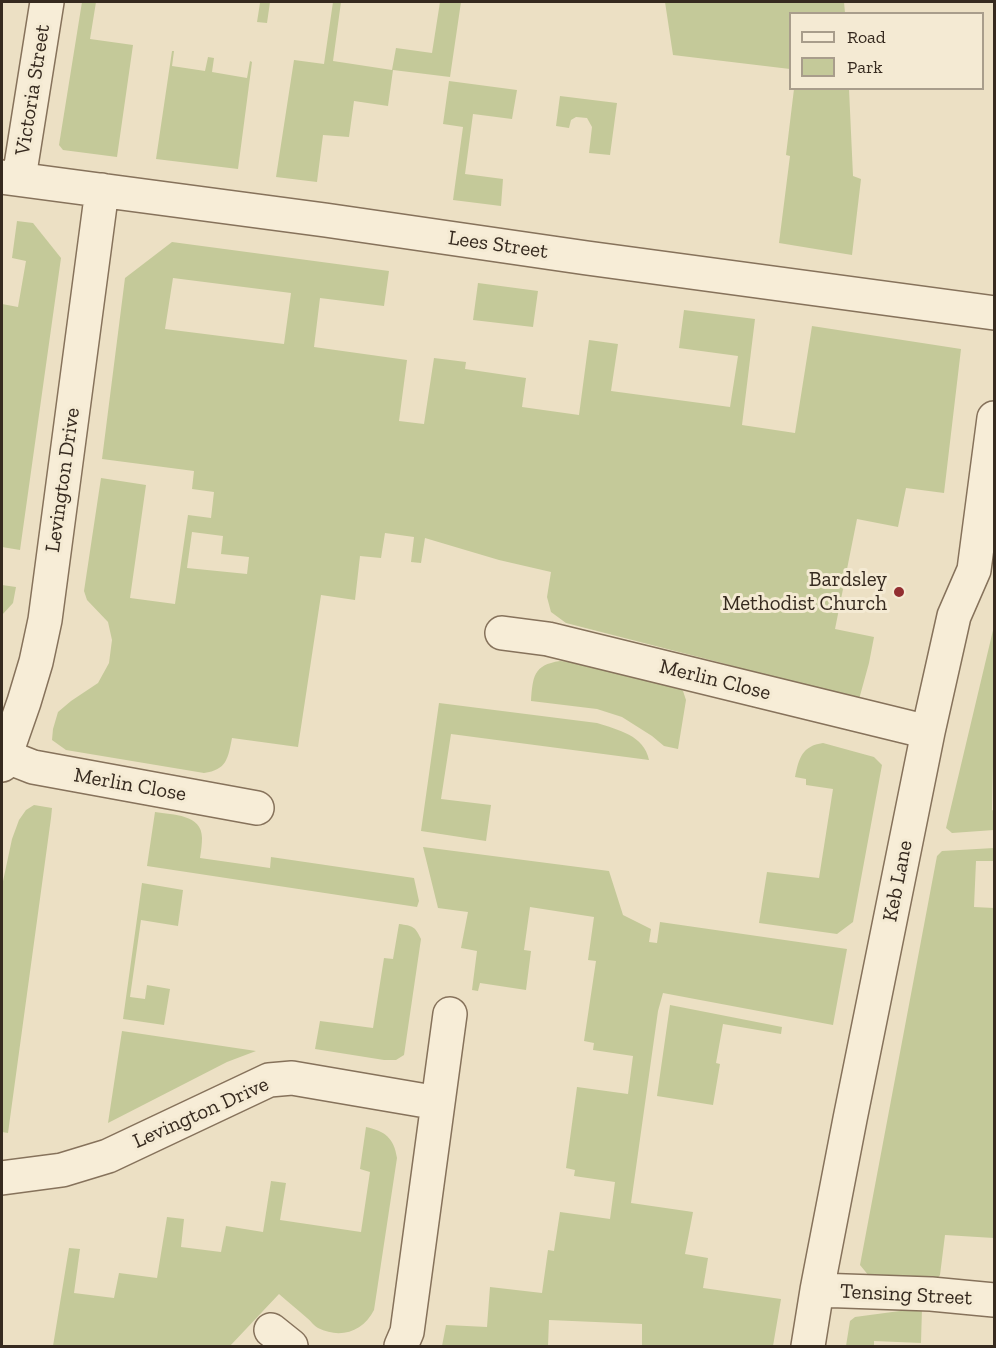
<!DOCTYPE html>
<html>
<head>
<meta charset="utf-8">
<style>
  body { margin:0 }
  #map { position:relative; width:996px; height:1348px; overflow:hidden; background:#ece0c4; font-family:"Zilla Slab",serif }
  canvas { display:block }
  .frame { position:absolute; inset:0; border:3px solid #362a1f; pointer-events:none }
  .legend { position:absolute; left:789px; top:12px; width:195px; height:78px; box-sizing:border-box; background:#f4ead3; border:2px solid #a89d8b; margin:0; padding:8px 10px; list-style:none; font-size:18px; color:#362a1f }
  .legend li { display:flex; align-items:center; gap:12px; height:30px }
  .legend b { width:30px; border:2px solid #a89d8b }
</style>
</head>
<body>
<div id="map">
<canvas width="996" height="1348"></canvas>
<div class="frame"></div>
<ul class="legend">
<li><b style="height:8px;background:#f7edd7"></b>Road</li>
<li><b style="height:16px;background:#c4c999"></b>Park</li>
</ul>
</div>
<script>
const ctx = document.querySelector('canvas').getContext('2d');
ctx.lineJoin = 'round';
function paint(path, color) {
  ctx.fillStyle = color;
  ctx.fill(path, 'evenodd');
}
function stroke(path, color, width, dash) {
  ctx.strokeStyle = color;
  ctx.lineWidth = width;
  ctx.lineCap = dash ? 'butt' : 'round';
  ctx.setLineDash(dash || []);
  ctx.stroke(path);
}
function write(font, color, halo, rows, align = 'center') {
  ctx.font = font + ' "Zilla Slab",serif';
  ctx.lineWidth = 6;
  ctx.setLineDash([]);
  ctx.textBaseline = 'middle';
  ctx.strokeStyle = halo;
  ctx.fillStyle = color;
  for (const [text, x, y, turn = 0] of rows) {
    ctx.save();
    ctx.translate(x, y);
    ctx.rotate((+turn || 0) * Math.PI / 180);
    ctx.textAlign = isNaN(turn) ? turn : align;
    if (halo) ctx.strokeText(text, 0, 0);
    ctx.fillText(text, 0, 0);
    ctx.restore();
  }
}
const green = new Path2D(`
  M 82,2 L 96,2 L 90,39 L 133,45 L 117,157 L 63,150 L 59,145 Z
  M 255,2 L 270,2 L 267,23 L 257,22 L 260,3 Z
  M 333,2 L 341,2 L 333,61 L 392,70 L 396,48 L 432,53 L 440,2 L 461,2 L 450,77 L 393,70 L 388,106 L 354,101 L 349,137 L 323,135 L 317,182 L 276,177 L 294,60 L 324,64 Z
  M 665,2 L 844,2 L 845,13 L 790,14 L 790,69 L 673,55 Z
  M 172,51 L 174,51 L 172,66 L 205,71 L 208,57 L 214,58 L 212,72 L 247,78 L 250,61 L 252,62 L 238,169 L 156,159 Z
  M 449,81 L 517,90 L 512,119 L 473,114 L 465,174 L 503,179 L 501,206 L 453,200 L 463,127 L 443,124 Z
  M 794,89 L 849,89 L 853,176 L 861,179 L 852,255 L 779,243 L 790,156 L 786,155 Z
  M 560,96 L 617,103 L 610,155 L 589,153 L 592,127 L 587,118 L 576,117 L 571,120 L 569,128 L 556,126 Z
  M 17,221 L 33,223 L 61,258 L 20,550 L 2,547 L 2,304 L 18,307 L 26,261 L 12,258 Z
  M 172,242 L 389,271 L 384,306 L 320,298 L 314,347 L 407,360 L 399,421 L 424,424 L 434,358 L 466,362 L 465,369 L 526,378 L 522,407 L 579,415 L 589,340 L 618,344 L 611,391 L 730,407 L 738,356 L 679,348 L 684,310 L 755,319 L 742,425 L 795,433 L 812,326 L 961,349 L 944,493 L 906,488 L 898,527 L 857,519 L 835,629 L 874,637 L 869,663 L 858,703 L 722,663 L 566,623 L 551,612 L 547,597 L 551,572 L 499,560 L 425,538 L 421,563 L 411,562 L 414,537 L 385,533 L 381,558 L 360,556 L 355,600 L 321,595 L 298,747 L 232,738 C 228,758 227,770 204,773 L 66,750 L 52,740 L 53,729 L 58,712 L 71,701 L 98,683 L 109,663 L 112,640 L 108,622 L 87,600 L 84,591 L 101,478 L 146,485 L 130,598 L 175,604 L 188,515 L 211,518 L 214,492 L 192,489 L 194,471 L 102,459 L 125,278 ZM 173,278 L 291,293 L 284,344 L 165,329 ZM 192,532 L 223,536 L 221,554 L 249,557 L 247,574 L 187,568 Z
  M 478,283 L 538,291 L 533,327 L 473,320 Z
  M 2,585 L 16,587 L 13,603 L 2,615 Z
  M 994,626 L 994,722 L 992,810 L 994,811 L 994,830 L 952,833 L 946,828 Z
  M 560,661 L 584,663 L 677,687 L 683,691 L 686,700 L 678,749 L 664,746 L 652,736 L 622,717 L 597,709 L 531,701 C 533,677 533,665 560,661 Z
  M 439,703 L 597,723 C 618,730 644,735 649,760 L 451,734 L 441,799 L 491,805 L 486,841 L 421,831 Z
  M 823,743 L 874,757 L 882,765 L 853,922 L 837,934 L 759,923 L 767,872 L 819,878 L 833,789 L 806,785 L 806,779 L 795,777 C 799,758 802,746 823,743 Z
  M 34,805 L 52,808 L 51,818 L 8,1133 L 2,1132 L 2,886 L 12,839 L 19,820 L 26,810 Z
  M 155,812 C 173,815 202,814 202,838 C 202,844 201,851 200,858 L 270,868 L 271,857 L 414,878 L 419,901 L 417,907 L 147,866 Z
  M 423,847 L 609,871 L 623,915 L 651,929 L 649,942 L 657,943 L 660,922 L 847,949 L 833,1025 L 663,993 L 658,1011 L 631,1203 L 693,1212 L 685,1254 L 708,1258 L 703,1288 L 781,1299 L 773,1346 L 642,1346 L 642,1324 L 549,1320 L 548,1346 L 442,1346 L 446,1325 L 487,1327 L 490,1287 L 542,1293 L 548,1250 L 554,1251 L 560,1212 L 610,1219 L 615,1182 L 574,1176 L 575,1170 L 566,1168 L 577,1087 L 628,1094 L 633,1056 L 593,1050 L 594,1043 L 584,1041 L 596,961 L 588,960 L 594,917 L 530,907 L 524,950 L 531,951 L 526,990 L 480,983 L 478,991 L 472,990 L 477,951 L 461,948 L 468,912 L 438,908 Z
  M 994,848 L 994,861 L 976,861 L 974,907 L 994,908 L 994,1238 L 945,1235 L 940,1275 L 933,1284 L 869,1276 L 860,1265 L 937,856 L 942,851 Z
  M 142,883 L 183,890 L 178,926 L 141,920 L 130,997 L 145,999 L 147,985 L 170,989 L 164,1025 L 123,1019 Z
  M 399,924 C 413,926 415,926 421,939 L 404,1055 L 396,1060 L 384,1060 L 315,1049 L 320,1021 L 373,1028 L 384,958 L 393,959 Z
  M 670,1005 L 782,1027 L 781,1034 L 723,1024 L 716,1063 L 720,1064 L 713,1105 L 657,1096 Z
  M 122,1031 L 256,1051 L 227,1062 L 108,1123 Z
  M 366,1127 C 385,1131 394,1138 397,1158 L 374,1310 C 363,1332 340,1339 318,1328 C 314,1326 311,1321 307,1318 C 298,1310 288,1302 279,1294 L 230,1346 L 53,1346 L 69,1248 L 80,1249 L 74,1293 L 114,1298 L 119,1273 L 157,1278 L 167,1217 L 184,1219 L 181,1247 L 221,1252 L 226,1226 L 263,1232 L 271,1181 L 286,1183 L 280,1220 L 361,1232 L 370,1172 L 360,1169 Z
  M 922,1308 L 921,1343 L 874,1341 L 874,1346 L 846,1346 L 850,1321 L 855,1317 Z`);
const minor = new Path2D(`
  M 2,177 L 325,220 L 587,258 L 994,313
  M 19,178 L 47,2
  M 502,633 L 548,639 L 928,732
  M 5,756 L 33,767 L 257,808
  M 2,765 L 24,702 L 36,662 L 45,620 L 102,190
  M 2,1178 L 62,1170 L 108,1156 L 269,1080 L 292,1078 L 438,1103
  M 817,1290 L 931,1294 L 994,1300
  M 271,1330 L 291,1346
  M 401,1346 L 407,1332 L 450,1014
  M 808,1346 L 817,1290 L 850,1119 L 928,732 L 954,616 L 974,570 L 994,418`);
const markers = [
  [899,592,6,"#922e30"]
];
const streetNames = [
  ["Victoria Street",33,90,-81],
  ["Lees Street",498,245,8],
  ["Levington Drive",63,480,-82],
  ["Merlin Close",715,680,14],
  ["Merlin Close",130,785,10],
  ["Keb Lane",898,881,-79],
  ["Levington Drive",201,1113,-24],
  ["Tensing Street",906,1295,3]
];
const poiNames = [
  ["Bardsley",887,580],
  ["Methodist Church",887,604]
];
paint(green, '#c4c999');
stroke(minor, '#86725b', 36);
stroke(minor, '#f7edd7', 33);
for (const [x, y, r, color] of markers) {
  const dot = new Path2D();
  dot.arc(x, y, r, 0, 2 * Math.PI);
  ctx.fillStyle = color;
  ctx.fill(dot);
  stroke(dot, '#f4ead3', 2);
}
write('21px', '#362a1f', '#f4ead3', streetNames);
write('21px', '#362a1f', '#f4ead3', poiNames, 'right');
</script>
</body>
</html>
